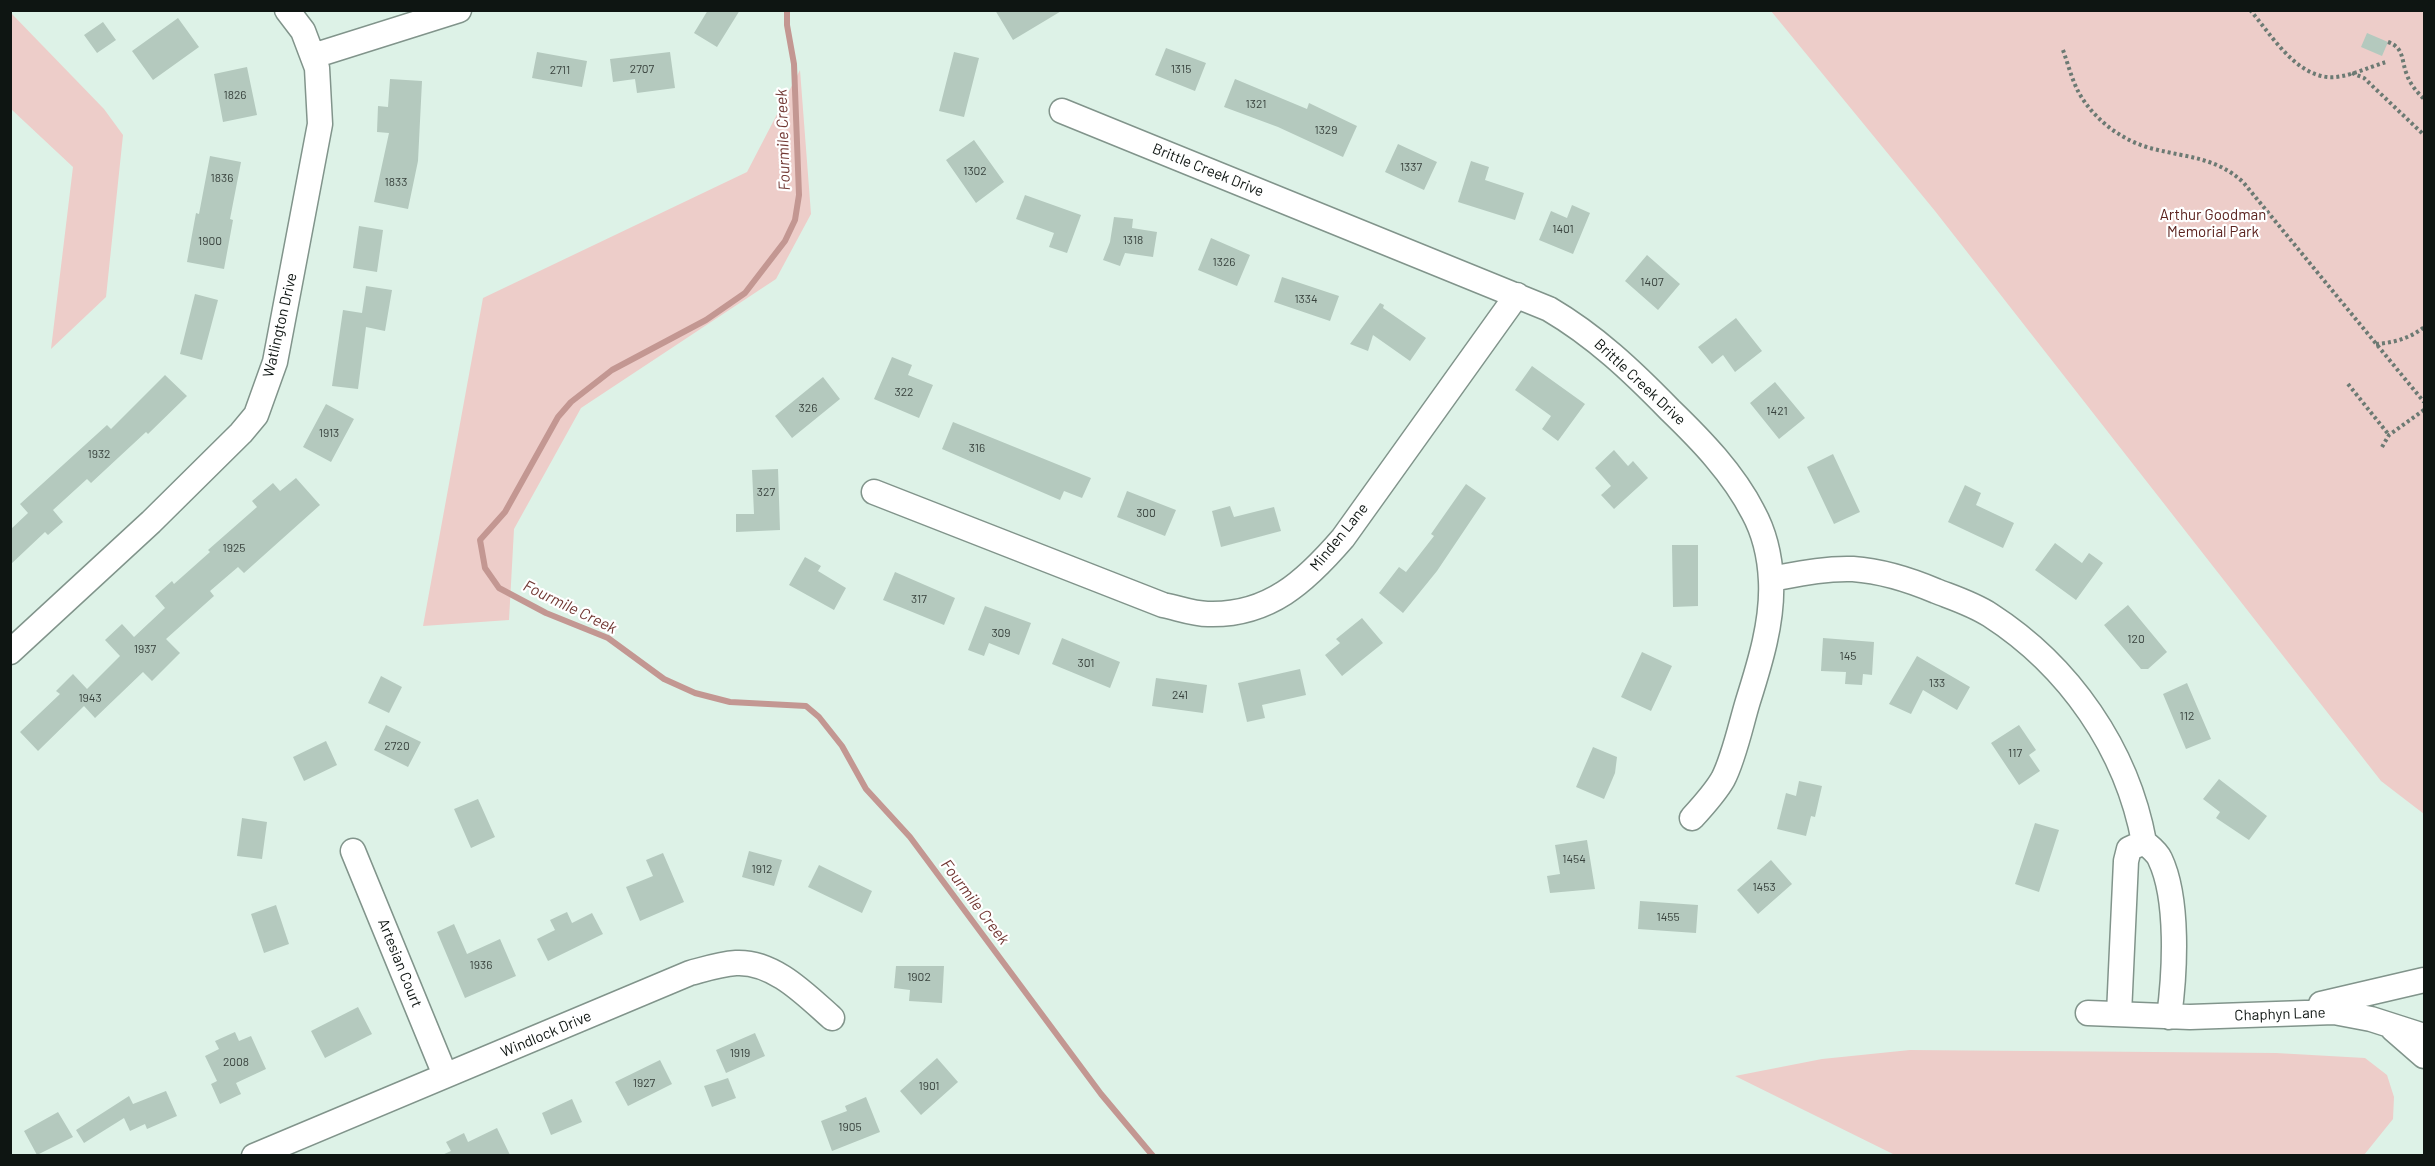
<!DOCTYPE html>
<html>
<head>
<meta charset="utf-8">
<style>
  body { margin:0 }
  #map { position:relative; width:2435px; height:1166px; overflow:hidden; background:#ddf2e7; font-family:Barlow,sans-serif }
  canvas { display:block }
  .frame { position:absolute; inset:0; border:12px solid #0e1512; pointer-events:none }
</style>
</head>
<body>
<div id="map">
<canvas width="2435" height="1166"></canvas>
<div class="frame"></div>
</div>
<script>
const ctx = document.querySelector('canvas').getContext('2d');
ctx.lineJoin = 'round';
function paint(path, color) {
  ctx.fillStyle = color;
  ctx.fill(path, 'evenodd');
}
function stroke(path, color, width, dash) {
  ctx.strokeStyle = color;
  ctx.lineWidth = width;
  ctx.lineCap = dash ? 'butt' : 'round';
  ctx.setLineDash(dash || []);
  ctx.stroke(path);
}
function write(font, color, halo, rows, align = 'center') {
  ctx.font = font + ' Barlow,sans-serif';
  ctx.lineWidth = 4.5;
  ctx.setLineDash([]);
  ctx.textBaseline = 'middle';
  ctx.strokeStyle = halo;
  ctx.fillStyle = color;
  for (const [text, x, y, turn = 0] of rows) {
    ctx.save();
    ctx.translate(x, y);
    ctx.rotate((+turn || 0) * Math.PI / 180);
    ctx.textAlign = isNaN(turn) ? turn : align;
    if (halo) ctx.strokeText(text, 0, 0);
    ctx.fillText(text, 0, 0);
    ctx.restore();
  }
}
const green = new Path2D(`
  M 1771,11 L 2424,11 L 2424,814 L 2381,781 L 1935,211 Z
  M 11,13 L 104,109 L 123,135 L 106,297 L 51,349 L 73,167 L 11,109 Z
  M 800,70 L 811,214 L 776,279 L 581,408 L 514,529 L 509,620 L 423,626 L 483,298 L 747,172 Z
  M 1910,1050 L 2276,1053 L 2365,1058 L 2387,1075 L 2394,1097 L 2393,1119 L 2364,1155 L 1895,1155 L 1735,1076 L 1822,1059 Z`);
const stream = new Path2D(`
  M 787,10 L 787,25 L 794,64 L 799,195 L 795,220 L 785,241 L 745,293 L 706,320 L 612,370 L 571,402 L 558,417 L 505,512 L 480,540 L 485,568 L 499,588 L 546,613 L 608,638 L 664,679 L 695,693 L 730,702 L 806,706 L 819,717 L 842,746 L 866,789 L 910,837 L 1101,1094 L 1153,1156`);
const building = new Path2D(`
  M 708,10 L 740,10 L 717,47 L 694,33 Z
  M 995,10 L 1063,10 L 1013,40 Z
  M 178,18 L 199,47 L 153,80 L 132,51 Z
  M 103,22 L 116,40 L 97,53 L 84,35 Z
  M 2367,33 L 2388,42 L 2382,56 L 2361,47 Z
  M 1166,48 L 1206,63 L 1195,91 L 1155,75 Z
  M 537,52 L 587,61 L 582,87 L 532,78 Z
  M 670,52 L 675,88 L 637,93 L 635,79 L 613,82 L 610,59 Z
  M 954,52 L 979,58 L 964,117 L 939,111 Z
  M 247,67 L 257,115 L 223,122 L 214,74 Z
  M 390,79 L 422,81 L 418,161 L 408,209 L 374,202 L 389,133 L 377,132 L 378,106 L 388,107 Z
  M 1235,79 L 1307,109 L 1309,103 L 1357,126 L 1343,157 L 1278,127 L 1224,107 Z
  M 974,140 L 1004,182 L 976,203 L 946,160 Z
  M 1398,144 L 1437,162 L 1424,190 L 1385,172 Z
  M 210,156 L 241,162 L 230,219 L 233,220 L 224,269 L 187,262 L 196,213 L 199,214 Z
  M 1471,161 L 1489,167 L 1485,180 L 1524,193 L 1515,220 L 1458,202 Z
  M 1025,195 L 1081,215 L 1067,253 L 1049,247 L 1054,233 L 1016,219 Z
  M 1572,205 L 1590,213 L 1573,254 L 1539,240 L 1551,211 L 1567,218 Z
  M 1114,217 L 1133,219 L 1132,228 L 1157,232 L 1153,257 L 1125,253 L 1120,266 L 1103,260 L 1110,242 Z
  M 359,226 L 383,230 L 377,272 L 353,268 Z
  M 1211,238 L 1250,255 L 1237,286 L 1198,270 Z
  M 1647,255 L 1680,284 L 1658,310 L 1625,281 Z
  M 1282,277 L 1339,296 L 1330,321 L 1274,302 Z
  M 366,286 L 392,290 L 385,331 L 366,327 L 358,389 L 332,386 L 343,310 L 362,313 Z
  M 195,294 L 218,300 L 202,360 L 180,354 Z
  M 1380,303 L 1384,305 L 1383,308 L 1426,338 L 1410,361 L 1373,335 L 1368,351 L 1350,344 Z
  M 1736,318 L 1762,351 L 1735,372 L 1723,355 L 1712,364 L 1698,347 Z
  M 892,357 L 912,365 L 908,375 L 933,385 L 919,418 L 874,399 Z
  M 1532,366 L 1585,404 L 1558,441 L 1542,429 L 1551,416 L 1515,390 Z
  M 165,375 L 187,396 L 148,434 L 146,432 L 91,483 L 87,479 L 53,510 L 63,522 L 48,535 L 45,532 L 10,565 L 10,530 L 28,513 L 20,504 L 107,425 L 111,429 Z
  M 823,377 L 840,399 L 792,438 L 775,416 Z
  M 1775,382 L 1805,418 L 1779,439 L 1750,403 Z
  M 326,404 L 354,419 L 331,462 L 303,447 Z
  M 953,422 L 1091,478 L 1082,498 L 1064,491 L 1060,500 L 942,449 Z
  M 1614,450 L 1628,466 L 1633,461 L 1648,478 L 1614,509 L 1601,495 L 1611,486 L 1595,468 Z
  M 1833,454 L 1860,512 L 1834,524 L 1807,467 Z
  M 778,469 L 780,530 L 736,532 L 736,514 L 754,514 L 752,470 Z
  M 296,478 L 320,505 L 244,573 L 238,567 L 210,591 L 214,596 L 166,639 L 180,653 L 152,681 L 143,672 L 95,718 L 84,706 L 38,751 L 20,732 L 60,694 L 56,691 L 73,674 L 87,689 L 120,656 L 105,640 L 122,624 L 134,637 L 165,608 L 155,596 L 172,581 L 174,584 L 210,552 L 208,550 L 257,507 L 252,501 L 273,483 L 280,491 Z
  M 1466,484 L 1486,498 L 1437,571 L 1403,613 L 1379,593 L 1399,567 L 1406,572 L 1434,536 L 1431,534 Z
  M 1965,485 L 1981,493 L 1976,505 L 2014,523 L 2003,548 L 1948,522 Z
  M 1127,491 L 1176,510 L 1165,536 L 1117,517 Z
  M 1230,506 L 1234,517 L 1274,507 L 1281,531 L 1221,547 L 1212,511 Z
  M 2055,543 L 2082,563 L 2089,553 L 2103,563 L 2076,600 L 2035,570 Z
  M 1672,545 L 1698,545 L 1698,606 L 1673,607 Z
  M 805,557 L 821,566 L 818,571 L 846,588 L 834,610 L 789,585 Z
  M 895,572 L 955,598 L 944,625 L 883,600 Z
  M 2128,605 L 2167,652 L 2148,669 L 2141,669 L 2104,625 Z
  M 985,606 L 1031,623 L 1019,655 L 989,643 L 984,656 L 968,650 Z
  M 1362,618 L 1383,643 L 1342,676 L 1325,655 L 1340,643 L 1336,639 Z
  M 1062,638 L 1120,662 L 1110,688 L 1052,664 Z
  M 1823,638 L 1874,642 L 1872,675 L 1863,674 L 1862,685 L 1845,684 L 1846,672 L 1821,671 Z
  M 1642,652 L 1672,666 L 1651,711 L 1621,697 Z
  M 1917,656 L 1970,687 L 1957,710 L 1923,690 L 1911,714 L 1889,704 Z
  M 1300,669 L 1306,695 L 1262,705 L 1265,718 L 1247,722 L 1238,683 Z
  M 381,676 L 402,687 L 389,713 L 368,703 Z
  M 1156,678 L 1207,685 L 1203,713 L 1152,706 Z
  M 2187,683 L 2211,739 L 2186,749 L 2163,694 Z
  M 386,725 L 421,742 L 408,767 L 374,750 Z
  M 2019,725 L 2036,750 L 2029,755 L 2040,771 L 2019,785 L 1991,743 Z
  M 326,741 L 337,765 L 304,781 L 293,757 Z
  M 1593,747 L 1617,757 L 1615,773 L 1604,799 L 1576,787 Z
  M 2219,779 L 2267,816 L 2249,840 L 2216,818 L 2220,812 L 2203,799 Z
  M 1799,781 L 1822,786 L 1815,817 L 1811,816 L 1806,836 L 1777,829 L 1786,793 L 1796,796 Z
  M 478,799 L 495,837 L 471,848 L 454,809 Z
  M 242,818 L 267,822 L 262,859 L 237,856 Z
  M 2035,823 L 2059,830 L 2039,892 L 2015,884 Z
  M 1587,840 L 1595,889 L 1550,893 L 1547,876 L 1560,874 L 1555,845 Z
  M 749,851 L 782,860 L 774,886 L 742,877 Z
  M 663,853 L 684,902 L 640,921 L 626,887 L 653,876 L 646,860 Z
  M 1771,860 L 1792,884 L 1758,914 L 1737,890 Z
  M 819,865 L 872,891 L 862,913 L 808,887 Z
  M 1640,901 L 1698,905 L 1696,933 L 1638,929 Z
  M 276,905 L 289,944 L 264,953 L 251,914 Z
  M 567,912 L 572,923 L 592,913 L 603,934 L 548,961 L 537,939 L 555,930 L 550,920 Z
  M 454,924 L 467,954 L 500,939 L 516,976 L 465,998 L 437,932 Z
  M 896,966 L 944,966 L 942,1003 L 909,1001 L 910,990 L 894,988 Z
  M 358,1007 L 372,1034 L 325,1058 L 311,1031 Z
  M 235,1032 L 239,1041 L 251,1036 L 266,1069 L 236,1083 L 241,1094 L 220,1104 L 211,1084 L 217,1081 L 205,1056 L 219,1049 L 215,1041 Z
  M 755,1033 L 765,1056 L 726,1073 L 716,1050 Z
  M 937,1058 L 958,1082 L 921,1115 L 900,1091 Z
  M 660,1060 L 672,1084 L 628,1106 L 615,1082 Z
  M 728,1078 L 736,1098 L 712,1107 L 704,1086 Z
  M 166,1091 L 177,1116 L 147,1129 L 145,1124 L 130,1131 L 124,1118 L 84,1143 L 76,1130 L 129,1096 L 133,1104 Z
  M 866,1097 L 880,1132 L 832,1151 L 821,1121 L 847,1111 L 845,1106 Z
  M 572,1099 L 582,1122 L 551,1135 L 542,1113 Z
  M 58,1112 L 73,1137 L 37,1155 L 24,1131 Z
  M 497,1128 L 510,1155 L 442,1155 L 451,1151 L 446,1142 L 464,1133 L 468,1142 Z`);
const path = new Path2D(`
  M 2250,10 C 2271,34 2293,73 2327,77 C 2345,79 2369,67 2386,62
  M 2388,42 C 2405,48 2401,61 2407,75 C 2410,84 2417,92 2424,99
  M 2063,50 C 2068,64 2072,80 2079,93 C 2095,121 2124,142 2154,149 C 2189,158 2215,157 2243,182 L 2424,402
  M 2352,73 L 2364,78 L 2424,135
  M 2376,344 C 2393,343 2411,338 2424,327
  M 2348,384 L 2389,435
  M 2382,447 L 2389,435 L 2424,410`);
const minor = new Path2D(`
  M 313,56 L 459,10
  M 1062,111 L 1549,309 C 1595,336 1632,371 1670,410 C 1701,440 1733,473 1753,512 C 1764,532 1770,558 1771,581 C 1773,621 1760,663 1748,701 C 1741,724 1734,758 1723,779 C 1715,793 1703,806 1692,818
  M 874,492 L 1163,605 C 1178,608 1193,614 1208,614 C 1269,616 1306,581 1343,538 L 1517,295
  M 1771,579 C 1798,574 1825,568 1853,569 C 1881,571 1910,580 1936,591 C 1954,598 1973,604 1990,615 C 2069,666 2127,749 2144,842
  M 10,652 L 151,522 L 241,433 L 256,415 L 275,362 L 320,124 L 317,68 L 303,31 L 287,10
  M 353,851 L 445,1075
  M 2321,1004 L 2424,980
  M 2088,1013 L 2190,1017 L 2334,1012 L 2371,1019 L 2424,1036
  M 2119,1014 L 2126,861 L 2129,849 L 2144,842 C 2150,847 2157,852 2160,859 C 2179,899 2175,973 2169,1017
  M 2393,1029 L 2424,1056
  M 254,1156 L 690,973 C 705,969 720,964 736,963 C 774,961 806,995 832,1018`);
const numberNames = [
  ["2707",642,69],
  ["1315",1181,69],
  ["2711",560,70],
  ["1826",235,95],
  ["1321",1256,104],
  ["1329",1326,130],
  ["1337",1411,167],
  ["1302",975,171],
  ["1836",222,178],
  ["1833",396,182],
  ["1401",1563,229],
  ["1318",1133,240],
  ["1900",210,241],
  ["1326",1224,262],
  ["1407",1652,282],
  ["1334",1306,299],
  ["322",904,392],
  ["326",808,408],
  ["1421",1777,411],
  ["1913",329,433],
  ["316",977,448],
  ["1932",99,454],
  ["327",766,492],
  ["300",1146,513],
  ["1925",234,548],
  ["317",919,599],
  ["309",1001,633],
  ["120",2136,639],
  ["1937",145,649],
  ["145",1848,656],
  ["301",1086,663],
  ["133",1937,683],
  ["241",1180,695],
  ["1943",90,698],
  ["112",2187,716],
  ["2720",397,746],
  ["117",2015,753],
  ["1454",1574,859],
  ["1912",762,869],
  ["1453",1764,887],
  ["1455",1668,917],
  ["1936",481,965],
  ["1902",919,977],
  ["1919",740,1053],
  ["2008",236,1062],
  ["1927",644,1083],
  ["1901",929,1086],
  ["1905",850,1127]
];
const streetNames = [
  ["Brittle Creek Drive",1208,170,22],
  ["Watlington Drive",280,325,-77],
  ["Brittle Creek Drive",1640,382,43],
  ["Minden Lane",1339,537,-51],
  ["Artesian Court",400,963,68],
  ["Chaphyn Lane",2280,1014,-2],
  ["Windlock Drive",546,1034,-23]
];
const parkNames = [
  ["Arthur Goodman",2213,215],
  ["Memorial Park",2213,232]
];
const waterNames = [
  ["Fourmile Creek",783,140,-92],
  ["Fourmile Creek",570,607,26],
  ["Fourmile Creek",975,902,53]
];
paint(green, '#edcdc9');
stroke(stream, '#c39792', 6);
paint(building, '#b4c9be');
stroke(minor, '#81948b', 27);
stroke(path, '#6c7a73', 4, [3, 3]);
stroke(minor, '#fff', 24);
write('12px', '#38423d', null, numberNames);
write('15px', '#0e1512', '#fff', streetNames);
write('15px', '#5b231f', '#fff', parkNames);
write('italic 16px', '#713732', '#fff', waterNames);
</script>
</body>
</html>
